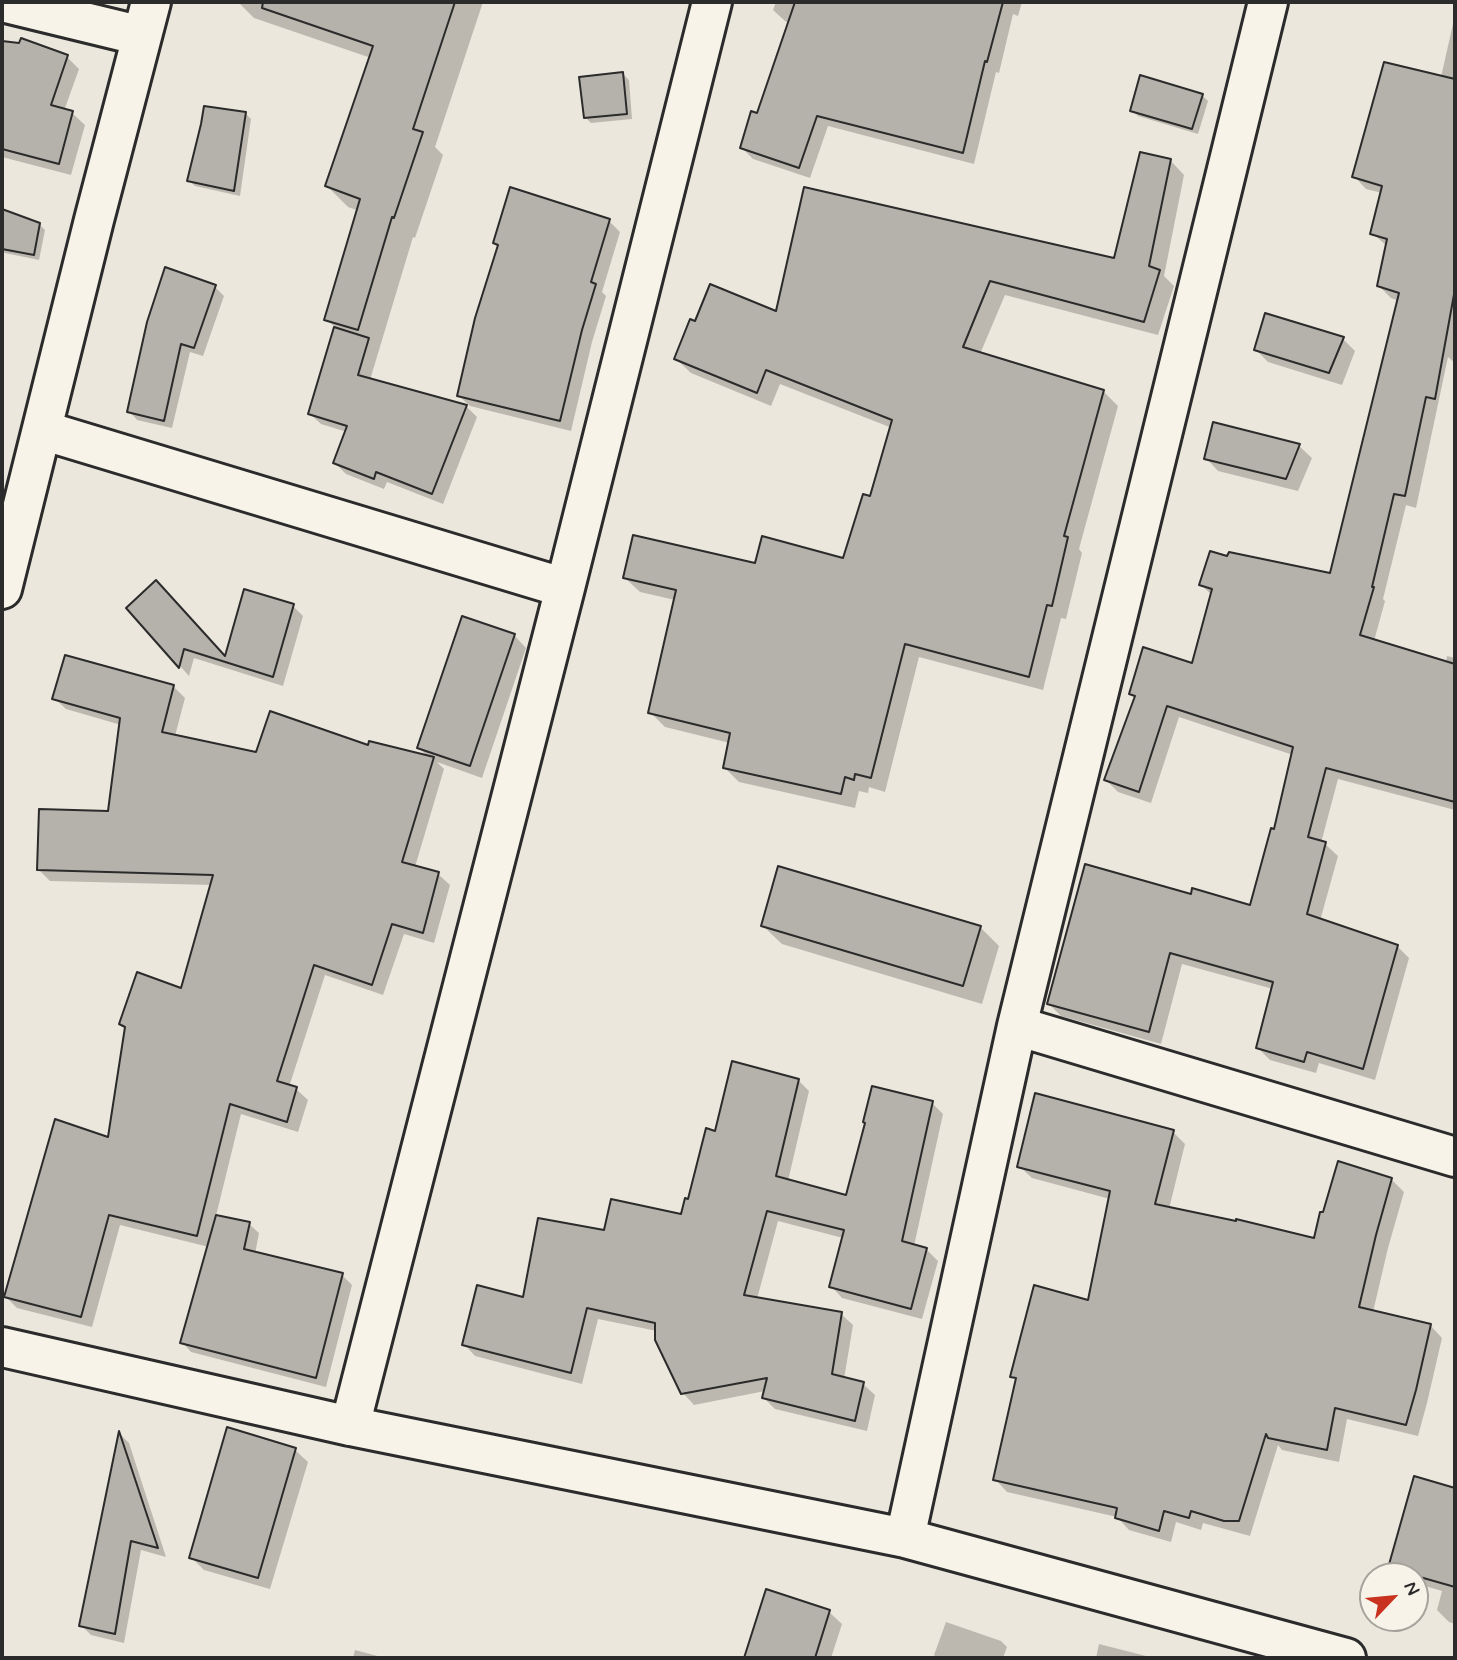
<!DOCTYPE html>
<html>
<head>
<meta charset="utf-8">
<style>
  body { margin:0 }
  #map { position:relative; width:1457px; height:1660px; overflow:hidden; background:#ebe7dd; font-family:Mynerve,sans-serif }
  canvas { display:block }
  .frame { position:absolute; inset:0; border:4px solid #2b2b2b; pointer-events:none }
  .north { position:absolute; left:1359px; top:1562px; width:70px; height:70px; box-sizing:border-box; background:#f7f3e8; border:2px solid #a5a39c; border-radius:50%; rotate:64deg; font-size:19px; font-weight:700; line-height:28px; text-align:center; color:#2b2b2b }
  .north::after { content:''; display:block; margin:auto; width:24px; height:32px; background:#c8321e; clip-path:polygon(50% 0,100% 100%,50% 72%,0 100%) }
</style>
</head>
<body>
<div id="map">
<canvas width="1457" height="1660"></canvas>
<div class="frame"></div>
<div class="north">N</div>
</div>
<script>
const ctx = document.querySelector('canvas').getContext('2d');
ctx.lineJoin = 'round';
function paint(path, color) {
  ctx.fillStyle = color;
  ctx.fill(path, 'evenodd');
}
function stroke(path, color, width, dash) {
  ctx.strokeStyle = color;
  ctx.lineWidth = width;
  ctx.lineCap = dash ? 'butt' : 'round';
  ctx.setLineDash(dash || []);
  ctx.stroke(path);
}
const shadow = new Path2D(`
  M 238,2 L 483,2 L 435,147 L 443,155 L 415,238 L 413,237 L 370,380 L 466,406 L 477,417 L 443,504 L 387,482 L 384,489 L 346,474 L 335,463 L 347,432 L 321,424 L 310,414 L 336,328 L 326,319 L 359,211 L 348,207 L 327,186 L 371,58 L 254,18 Z
  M 776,2 L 1022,2 L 1018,16 L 1013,14 L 999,73 L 996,72 L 974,164 L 828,126 L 810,178 L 753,159 L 742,148 L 758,115 L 789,23 L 785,21 L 773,10 Z
  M 1455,15 L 1455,363 L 1448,357 L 1416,508 L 1406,505 L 1383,599 L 1385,601 L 1374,641 L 1446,663 L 1447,656 L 1455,658 L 1455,810 L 1338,779 L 1321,843 L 1325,844 L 1338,856 L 1320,921 L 1397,946 L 1409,958 L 1375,1080 L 1319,1063 L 1316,1073 L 1270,1060 L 1258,1048 L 1273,989 L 1182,964 L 1161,1044 L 1061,1016 L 1049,1004 L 1192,896 L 1252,907 L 1275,831 L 1293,755 L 1179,717 L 1151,803 L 1118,792 L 1106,780 L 1136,698 L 1131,693 L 1193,665 L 1212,595 L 1201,585 L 1331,575 L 1399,301 L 1391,298 L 1379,286 L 1387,246 L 1372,233 L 1382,193 L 1366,189 L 1354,176 L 1441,77 Z
  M 2,42 L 20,45 L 67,57 L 79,69 L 64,111 L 72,113 L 85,125 L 71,175 L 2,157 Z
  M 623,74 L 629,80 L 632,119 L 591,123 L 585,117 Z
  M 1202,95 L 1208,101 L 1198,134 L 1138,116 L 1132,110 Z
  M 245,113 L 251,119 L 240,196 L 195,186 L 189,180 Z
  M 1170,160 L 1184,175 L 1164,276 L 1174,286 L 1158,335 L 1005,295 L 980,354 L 1104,392 L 1118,406 L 1079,549 L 1082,553 L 1066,619 L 1061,618 L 1043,690 L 919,657 L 885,792 L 869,787 L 868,793 L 859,791 L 855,808 L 739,782 L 725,768 L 730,743 L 665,727 L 650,712 L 675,600 L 640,592 L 625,578 L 756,565 L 844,560 L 872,498 L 892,428 L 780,384 L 771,406 L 691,373 L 676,359 L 777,314 L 1115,261 Z
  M 6,212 L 39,224 L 45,230 L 39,260 L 5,253 L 2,251 L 2,233 Z
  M 609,221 L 620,232 L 602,292 L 606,296 L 592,342 L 571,431 L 470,406 L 459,396 L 499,247 L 495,243 Z
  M 215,287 L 224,296 L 203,356 L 190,352 L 172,428 L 137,420 L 129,411 Z
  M 1343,339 L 1355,351 L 1342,385 L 1268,362 L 1256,350 Z
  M 1214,424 L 1299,446 L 1312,458 L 1298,491 L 1218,471 L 1206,458 Z
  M 293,606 L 303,616 L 283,686 L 194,658 L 189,676 L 128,608 L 226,658 Z
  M 514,635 L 526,648 L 482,778 L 437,762 L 444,769 L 415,867 L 438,874 L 450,885 L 434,943 L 404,934 L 383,995 L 325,975 L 289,1087 L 296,1089 L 308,1100 L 298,1132 L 241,1114 L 216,1216 L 249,1224 L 259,1233 L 255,1254 L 342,1275 L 352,1285 L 326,1387 L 191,1352 L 182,1342 L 209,1247 L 120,1225 L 92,1327 L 17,1308 L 6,1297 L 109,1139 L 127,1030 L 121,1024 L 182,990 L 212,885 L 50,881 L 39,870 L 109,813 L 121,725 L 66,709 L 54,698 L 174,687 L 185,698 L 175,736 L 257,754 L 370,747 L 428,757 L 419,748 Z
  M 763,926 L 980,927 L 999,946 L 982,1004 L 782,944 Z
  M 798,1080 L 809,1091 L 788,1181 L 848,1197 L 932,1103 L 943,1114 L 914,1246 L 926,1249 L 938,1261 L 922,1319 L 842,1298 L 831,1286 L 843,1238 L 778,1221 L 757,1299 L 841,1314 L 853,1325 L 844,1379 L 863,1384 L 875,1395 L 867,1431 L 775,1409 L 764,1398 L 765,1391 L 694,1405 L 683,1393 L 657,1331 L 598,1319 L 582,1384 L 475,1356 L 464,1344 L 524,1299 L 606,1232 L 682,1216 L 717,1133 Z
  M 1173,1132 L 1185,1144 L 1169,1209 L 1315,1240 L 1392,1180 L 1404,1192 L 1388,1248 L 1373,1312 L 1430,1325 L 1442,1338 L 1427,1403 L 1418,1436 L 1347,1419 L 1339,1462 L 1282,1450 L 1278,1445 L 1250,1536 L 1203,1523 L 1201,1530 L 1176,1522 L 1171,1542 L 1129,1530 L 1117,1517 L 1007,1492 L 995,1479 L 1017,1381 L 1012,1376 L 1089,1302 L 1110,1199 L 1032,1178 L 1019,1166 Z
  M 120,1434 L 129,1443 L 166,1557 L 141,1550 L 124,1643 L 91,1635 L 81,1625 Z
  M 295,1450 L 308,1462 L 270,1589 L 204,1570 L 191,1557 Z
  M 1415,1478 L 1455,1490 L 1455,1624 L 1449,1622 L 1437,1610 L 1442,1591 L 1415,1583 L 1415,1576 L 1399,1576 L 1390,1567 Z
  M 767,1591 L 829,1612 L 842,1624 L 831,1658 L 746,1658 Z
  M 946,1622 L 1001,1641 L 1007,1647 L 1003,1658 L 937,1658 L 934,1655 Z
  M 1099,1644 L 1150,1657 L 1151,1658 L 1096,1658 Z
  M 355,1650 L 385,1658 L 353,1658 Z`);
const building = new Path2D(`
  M 263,2 L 455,2 L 413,129 L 423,132 L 394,218 L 392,217 L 358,330 L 324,320 L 360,199 L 325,186 L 373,46 L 262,8 Z
  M 795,2 L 1003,2 L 987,62 L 985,61 L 963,153 L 817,116 L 799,168 L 740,148 L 751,111 L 757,113 Z
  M 21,38 L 68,55 L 51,105 L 73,111 L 59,164 L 2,149 L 2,41 L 19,43 Z
  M 1384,62 L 1455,79 L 1455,289 L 1435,399 L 1426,397 L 1405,496 L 1394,494 L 1372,587 L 1374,587 L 1360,635 L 1455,664 L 1455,802 L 1326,768 L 1308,837 L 1326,842 L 1307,914 L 1398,945 L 1363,1069 L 1307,1052 L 1304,1062 L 1256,1048 L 1273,982 L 1170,953 L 1149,1032 L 1047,1004 L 1085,864 L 1191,894 L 1192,888 L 1250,905 L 1271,828 L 1274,829 L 1293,747 L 1167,706 L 1139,792 L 1104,780 L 1135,696 L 1129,694 L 1143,647 L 1192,663 L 1212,589 L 1199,585 L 1210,551 L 1227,556 L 1229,552 L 1330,573 L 1399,293 L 1377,286 L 1387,239 L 1370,234 L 1382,186 L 1352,177 Z
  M 623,72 L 627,114 L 584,118 L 579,77 Z
  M 1140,75 L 1203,94 L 1192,129 L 1130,111 Z
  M 204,106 L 246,112 L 234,191 L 187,181 L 201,124 Z
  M 1140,152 L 1171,159 L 1149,266 L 1160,270 L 1144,322 L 990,281 L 963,347 L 1104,390 L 1064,536 L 1068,537 L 1052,606 L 1047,605 L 1029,677 L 905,644 L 871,778 L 855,774 L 854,780 L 845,777 L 841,794 L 723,768 L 730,733 L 648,713 L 676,590 L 623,578 L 633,535 L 755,563 L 762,536 L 843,558 L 863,494 L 870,496 L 892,420 L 766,370 L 757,393 L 674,359 L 690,319 L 695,321 L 710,284 L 776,311 L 804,187 L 1114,258 Z
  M 510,187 L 610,219 L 591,282 L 596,284 L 582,330 L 560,421 L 457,396 L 475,318 L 498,245 L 493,243 Z
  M 2,209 L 40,223 L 34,255 L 2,249 Z
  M 165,267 L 216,285 L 194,348 L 181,344 L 164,421 L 127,412 L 147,322 Z
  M 1265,313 L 1344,337 L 1329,373 L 1254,350 Z
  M 334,327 L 369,338 L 358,375 L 467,405 L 432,494 L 376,472 L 374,479 L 333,463 L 347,426 L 308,414 Z
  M 1213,422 L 1300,444 L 1286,479 L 1204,459 Z
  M 156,580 L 225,656 L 244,589 L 294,604 L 273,677 L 184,649 L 179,668 L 126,608 Z
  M 462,616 L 515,634 L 470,766 L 417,748 Z
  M 65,655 L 174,685 L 162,732 L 256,752 L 270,711 L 368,745 L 369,741 L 434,757 L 402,862 L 439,872 L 423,933 L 392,924 L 372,985 L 314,965 L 277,1081 L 297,1087 L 287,1122 L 230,1104 L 197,1236 L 109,1215 L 81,1317 L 4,1297 L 55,1119 L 108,1137 L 125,1027 L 119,1024 L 137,972 L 181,988 L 213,875 L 37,870 L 39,809 L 108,811 L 120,718 L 52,699 Z
  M 778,866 L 981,926 L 963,986 L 761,926 Z
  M 732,1061 L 799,1079 L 776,1176 L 846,1195 L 865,1123 L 863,1122 L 872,1086 L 933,1101 L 902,1241 L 927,1248 L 911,1309 L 829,1287 L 844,1230 L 767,1211 L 744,1295 L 842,1312 L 832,1374 L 864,1382 L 855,1421 L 762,1398 L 767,1378 L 681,1394 L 655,1340 L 655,1323 L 587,1308 L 571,1373 L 462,1345 L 477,1285 L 523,1297 L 538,1218 L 604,1230 L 611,1199 L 681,1214 L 685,1198 L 688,1199 L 706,1128 L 715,1131 Z
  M 1035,1093 L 1174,1130 L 1155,1204 L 1236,1221 L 1236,1219 L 1314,1238 L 1320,1212 L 1323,1212 L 1338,1161 L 1392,1178 L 1376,1235 L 1359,1307 L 1431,1324 L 1416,1390 L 1406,1425 L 1335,1408 L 1327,1450 L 1268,1438 L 1266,1434 L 1239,1521 L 1224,1521 L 1191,1511 L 1189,1518 L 1164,1511 L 1159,1531 L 1115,1518 L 1117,1508 L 993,1480 L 1016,1378 L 1010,1377 L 1034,1285 L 1088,1300 L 1110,1191 L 1017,1167 Z
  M 216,1215 L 250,1222 L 244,1249 L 343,1273 L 316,1378 L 180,1343 Z
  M 227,1427 L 296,1448 L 258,1578 L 189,1558 Z
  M 119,1431 L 158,1548 L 131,1541 L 115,1634 L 79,1626 Z
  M 1414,1476 L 1455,1488 L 1455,1587 L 1388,1568 Z
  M 766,1589 L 830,1610 L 815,1658 L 744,1658 Z`);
const minor = new Path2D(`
  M 2,2 L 142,36
  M 42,430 L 565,588
  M 2,589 L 94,220 L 151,2
  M 1017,1026 L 1455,1157
  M 2,1347 L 350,1426 L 905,1538 L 1346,1658
  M 350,1426 L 565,588 L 712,2
  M 905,1538 L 1017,1026 L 1268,2`);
paint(shadow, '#0003');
paint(building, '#b5b2ab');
stroke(building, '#2b2b2b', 2);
stroke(minor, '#2b2b2b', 44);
stroke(minor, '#f7f3e8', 38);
</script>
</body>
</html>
